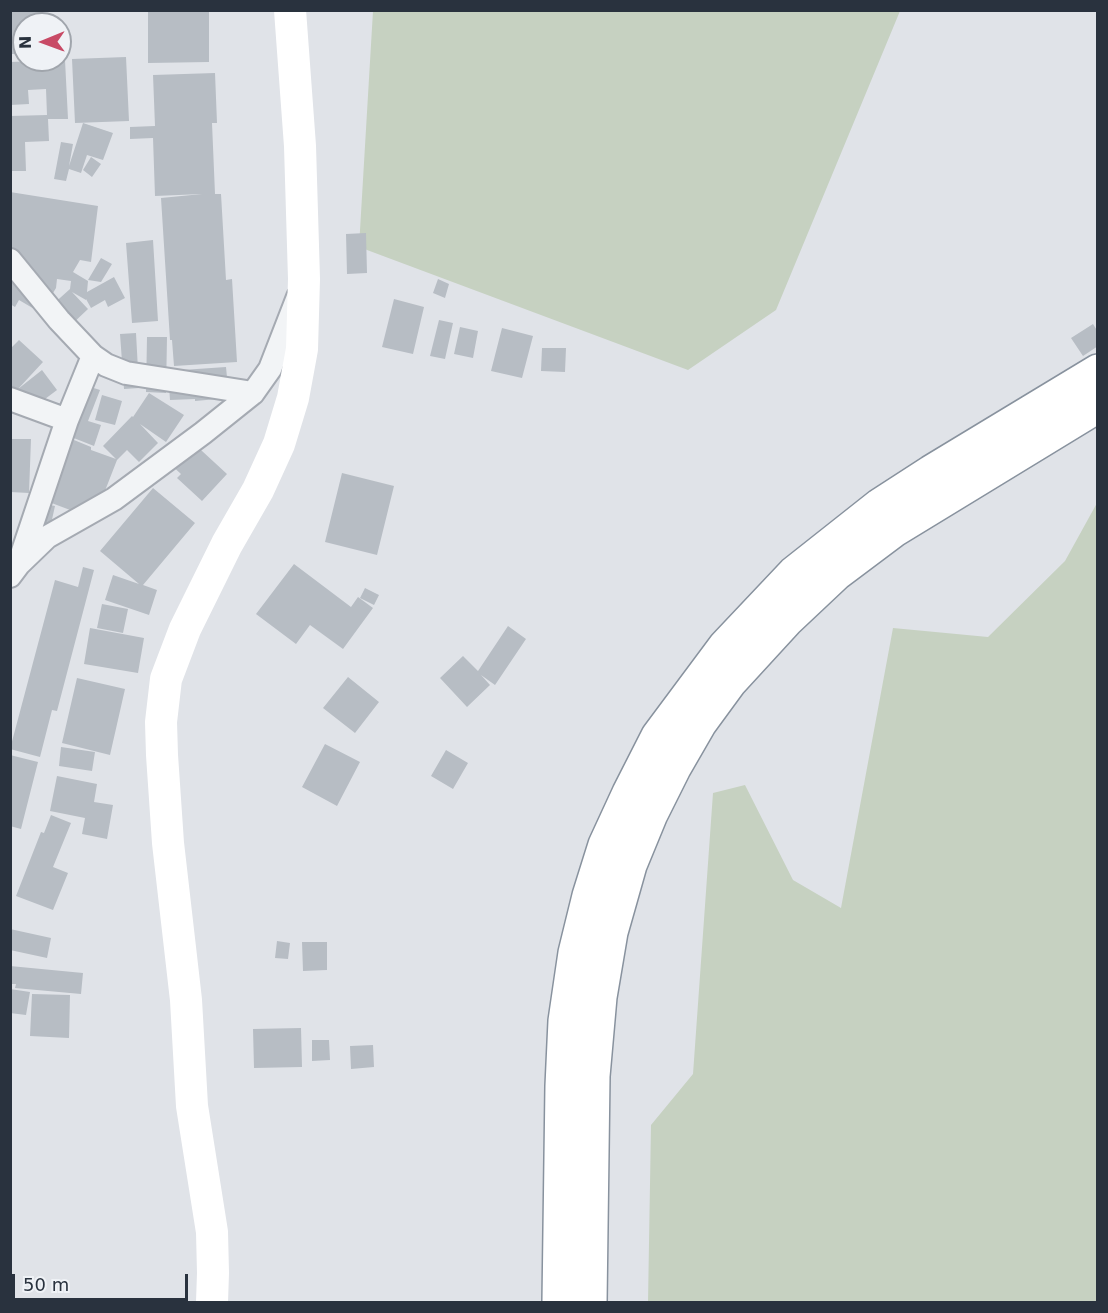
<!DOCTYPE html>
<html>
<head>
<meta charset="utf-8">
<style>
  body { margin:0 }
  #map { position:relative; width:1108px; height:1313px; overflow:hidden; background:#e0e3e8; font-family:"DejaVu Sans",sans-serif }
  canvas { display:block }
  .frame { position:absolute; inset:0; border:12px solid #29323e; pointer-events:none }
  .north { position:absolute; left:12px; top:12px; width:60px; height:60px; box-sizing:border-box; background:#eff2f6; border:2px solid #a0a5ac; border-radius:50%; rotate:269deg; font-size:16px; font-weight:700; line-height:24px; text-align:center; color:#29323e }
  .north::after { content:''; display:block; margin:auto; width:21px; height:27px; background:#c84a66; clip-path:polygon(50% 0,100% 100%,50% 72%,0 100%) }
  .scale { position:absolute; left:12px; top:1274px; width:176px; height:27px; box-sizing:border-box; border:3px solid #29323e; border-top:0; padding-left:8px; font-size:18px; line-height:21px; white-space:nowrap; color:#29323e; -webkit-text-stroke:4px #eff2f6; paint-order:stroke }
</style>
</head>
<body>
<div id="map">
<canvas width="1108" height="1313"></canvas>
<div class="frame"></div>
<div class="north">N</div>
<div class="scale">50 m</div>
</div>
<script>
const ctx = document.querySelector('canvas').getContext('2d');
ctx.lineJoin = 'round';
function paint(path, color) {
  ctx.fillStyle = color;
  ctx.fill(path, 'evenodd');
}
function stroke(path, color, width, dash) {
  ctx.strokeStyle = color;
  ctx.lineWidth = width;
  ctx.lineCap = dash ? 'butt' : 'round';
  ctx.setLineDash(dash || []);
  ctx.stroke(path);
}
const green = new Path2D(`
  M 373,11 L 900,11 L 776,310 L 688,370 L 359,247 Z
  M 1097,503 L 1097,1302 L 648,1302 L 651,1125 L 693,1074 L 713,793 L 745,785 L 793,880 L 841,908 L 893,628 L 988,637 L 1065,561 Z`);
const building = new Path2D(`
  M 10,10 L 43,10 L 43,24 L 24,24 L 24,54 L 10,54 Z
  M 148,10 L 209,10 L 209,62 L 148,63 Z
  M 126,57 L 129,121 L 75,123 L 72,59 Z
  M 65,60 L 68,119 L 48,119 L 49,141 L 25,142 L 26,171 L 10,171 L 10,116 L 47,115 L 46,89 L 28,90 L 29,104 L 10,105 L 10,62 Z
  M 215,73 L 217,123 L 212,123 L 215,194 L 221,194 L 226,280 L 232,279 L 237,362 L 174,366 L 172,340 L 170,340 L 161,198 L 202,194 L 155,196 L 153,138 L 130,139 L 130,127 L 155,126 L 153,75 Z
  M 83,123 L 113,133 L 103,160 L 87,155 L 81,173 L 69,169 L 66,181 L 54,179 L 61,142 L 73,144 L 69,166 Z
  M 91,157 L 101,164 L 92,177 L 83,170 Z
  M 10,192 L 98,206 L 91,262 L 80,260 L 73,272 L 88,281 L 87,292 L 114,277 L 125,298 L 108,307 L 105,300 L 91,308 L 86,299 L 86,300 L 72,292 L 88,309 L 70,326 L 51,306 L 70,289 L 71,281 L 57,279 L 56,288 L 41,313 L 19,300 L 15,307 L 10,304 Z
  M 366,233 L 367,273 L 347,274 L 346,234 Z
  M 153,240 L 158,321 L 132,323 L 126,243 Z
  M 101,258 L 112,264 L 101,282 L 88,280 Z
  M 438,279 L 449,284 L 445,298 L 433,293 Z
  M 394,299 L 424,307 L 413,354 L 382,347 Z
  M 439,320 L 453,323 L 445,359 L 430,356 Z
  M 1093,324 L 1098,332 L 1098,346 L 1083,356 L 1071,338 Z
  M 460,327 L 478,331 L 473,358 L 454,354 Z
  M 502,328 L 533,336 L 522,378 L 491,371 Z
  M 136,333 L 139,388 L 124,389 L 120,334 Z
  M 147,337 L 167,337 L 166,393 L 146,392 Z
  M 19,340 L 43,362 L 18,389 L 42,370 L 57,390 L 29,411 L 10,397 L 10,349 Z
  M 542,348 L 566,348 L 565,372 L 541,371 Z
  M 226,367 L 229,398 L 195,401 L 195,399 L 170,400 L 168,371 Z
  M 78,383 L 100,390 L 88,421 L 101,425 L 94,446 L 61,433 Z
  M 149,393 L 184,415 L 166,442 L 140,424 L 158,443 L 139,462 L 127,450 L 117,460 L 94,519 L 33,496 L 57,433 L 91,447 L 91,450 L 116,459 L 103,446 L 132,416 L 133,417 Z
  M 102,395 L 122,401 L 115,425 L 95,420 Z
  M 10,439 L 31,439 L 29,493 L 10,492 Z
  M 189,439 L 227,474 L 202,501 L 177,478 L 181,474 L 168,462 Z
  M 342,473 L 394,486 L 377,555 L 325,542 Z
  M 153,488 L 195,523 L 143,585 L 157,590 L 149,615 L 105,600 L 113,575 L 139,584 L 100,551 Z
  M 35,502 L 55,506 L 49,533 L 29,529 Z
  M 294,564 L 351,607 L 358,597 L 373,608 L 343,649 L 310,625 L 296,644 L 256,614 Z
  M 83,567 L 94,570 L 57,711 L 52,710 L 40,757 L 10,749 L 55,580 L 78,587 Z
  M 365,588 L 379,595 L 374,605 L 360,598 Z
  M 102,604 L 128,609 L 123,633 L 97,628 Z
  M 508,626 L 526,639 L 495,685 L 481,675 L 490,685 L 467,707 L 440,678 L 463,656 L 478,671 Z
  M 90,628 L 144,638 L 138,673 L 84,664 Z
  M 348,677 L 379,702 L 355,733 L 323,708 Z
  M 77,678 L 125,689 L 110,755 L 62,743 Z
  M 325,744 L 360,762 L 337,806 L 302,787 Z
  M 61,747 L 95,752 L 92,771 L 59,766 Z
  M 446,750 L 468,763 L 453,789 L 431,776 Z
  M 10,755 L 38,762 L 21,829 L 10,826 Z
  M 57,776 L 97,784 L 94,802 L 113,805 L 107,839 L 82,834 L 85,818 L 50,811 Z
  M 51,815 L 71,823 L 53,867 L 68,873 L 53,910 L 16,896 L 41,832 L 44,833 Z
  M 10,929 L 51,938 L 47,958 L 10,950 Z
  M 277,941 L 290,943 L 288,959 L 275,958 Z
  M 302,942 L 327,942 L 327,970 L 303,971 Z
  M 10,966 L 83,973 L 81,994 L 15,988 L 16,984 L 10,984 Z
  M 10,989 L 30,992 L 26,1015 L 10,1013 Z
  M 32,994 L 70,995 L 69,1038 L 30,1036 Z
  M 301,1028 L 302,1067 L 254,1068 L 253,1029 Z
  M 312,1040 L 329,1040 L 330,1060 L 312,1061 Z
  M 373,1045 L 374,1067 L 351,1069 L 350,1046 Z`);
const street = new Path2D(`
  M 10,260 L 59,320 L 93,356 L 106,365 L 126,373 L 253,393
  M 10,399 L 67,420
  M 20,560 L 67,420 L 93,356
  M 10,576 L 19,564 L 47,537 L 114,499 L 203,433 L 253,393 L 270,369 L 298,297`);
const secondary = new Path2D(`
  M 212,1302 L 213,1273 L 212,1232 L 192,1106 L 186,1000 L 168,843 L 162,755 L 161,722 L 166,679 L 185,629 L 227,544 L 258,490 L 279,444 L 293,398 L 302,349 L 304,279 L 300,146 L 290,10`);
const highway = new Path2D(`
  M 559,1302 L 562,1086 L 565,1021 L 575,953 L 589,896 L 605,845 L 629,793 L 658,736 L 725,646 L 794,573 L 880,505 L 931,472 L 1098,371
  M 590,1302 L 593,1076 L 600,997 L 611,932 L 630,865 L 651,814 L 674,768 L 700,723 L 730,682 L 786,621 L 837,573 L 893,531 L 1098,406`);
paint(green, '#c6d1c1');
paint(building, '#b7bdc4');
stroke(street, '#a5aab2', 26);
stroke(highway, '#88929e', 36);
stroke(street, '#f2f4f6', 22);
stroke(secondary, '#fff', 32);
stroke(highway, '#fff', 33);
</script>
</body>
</html>
